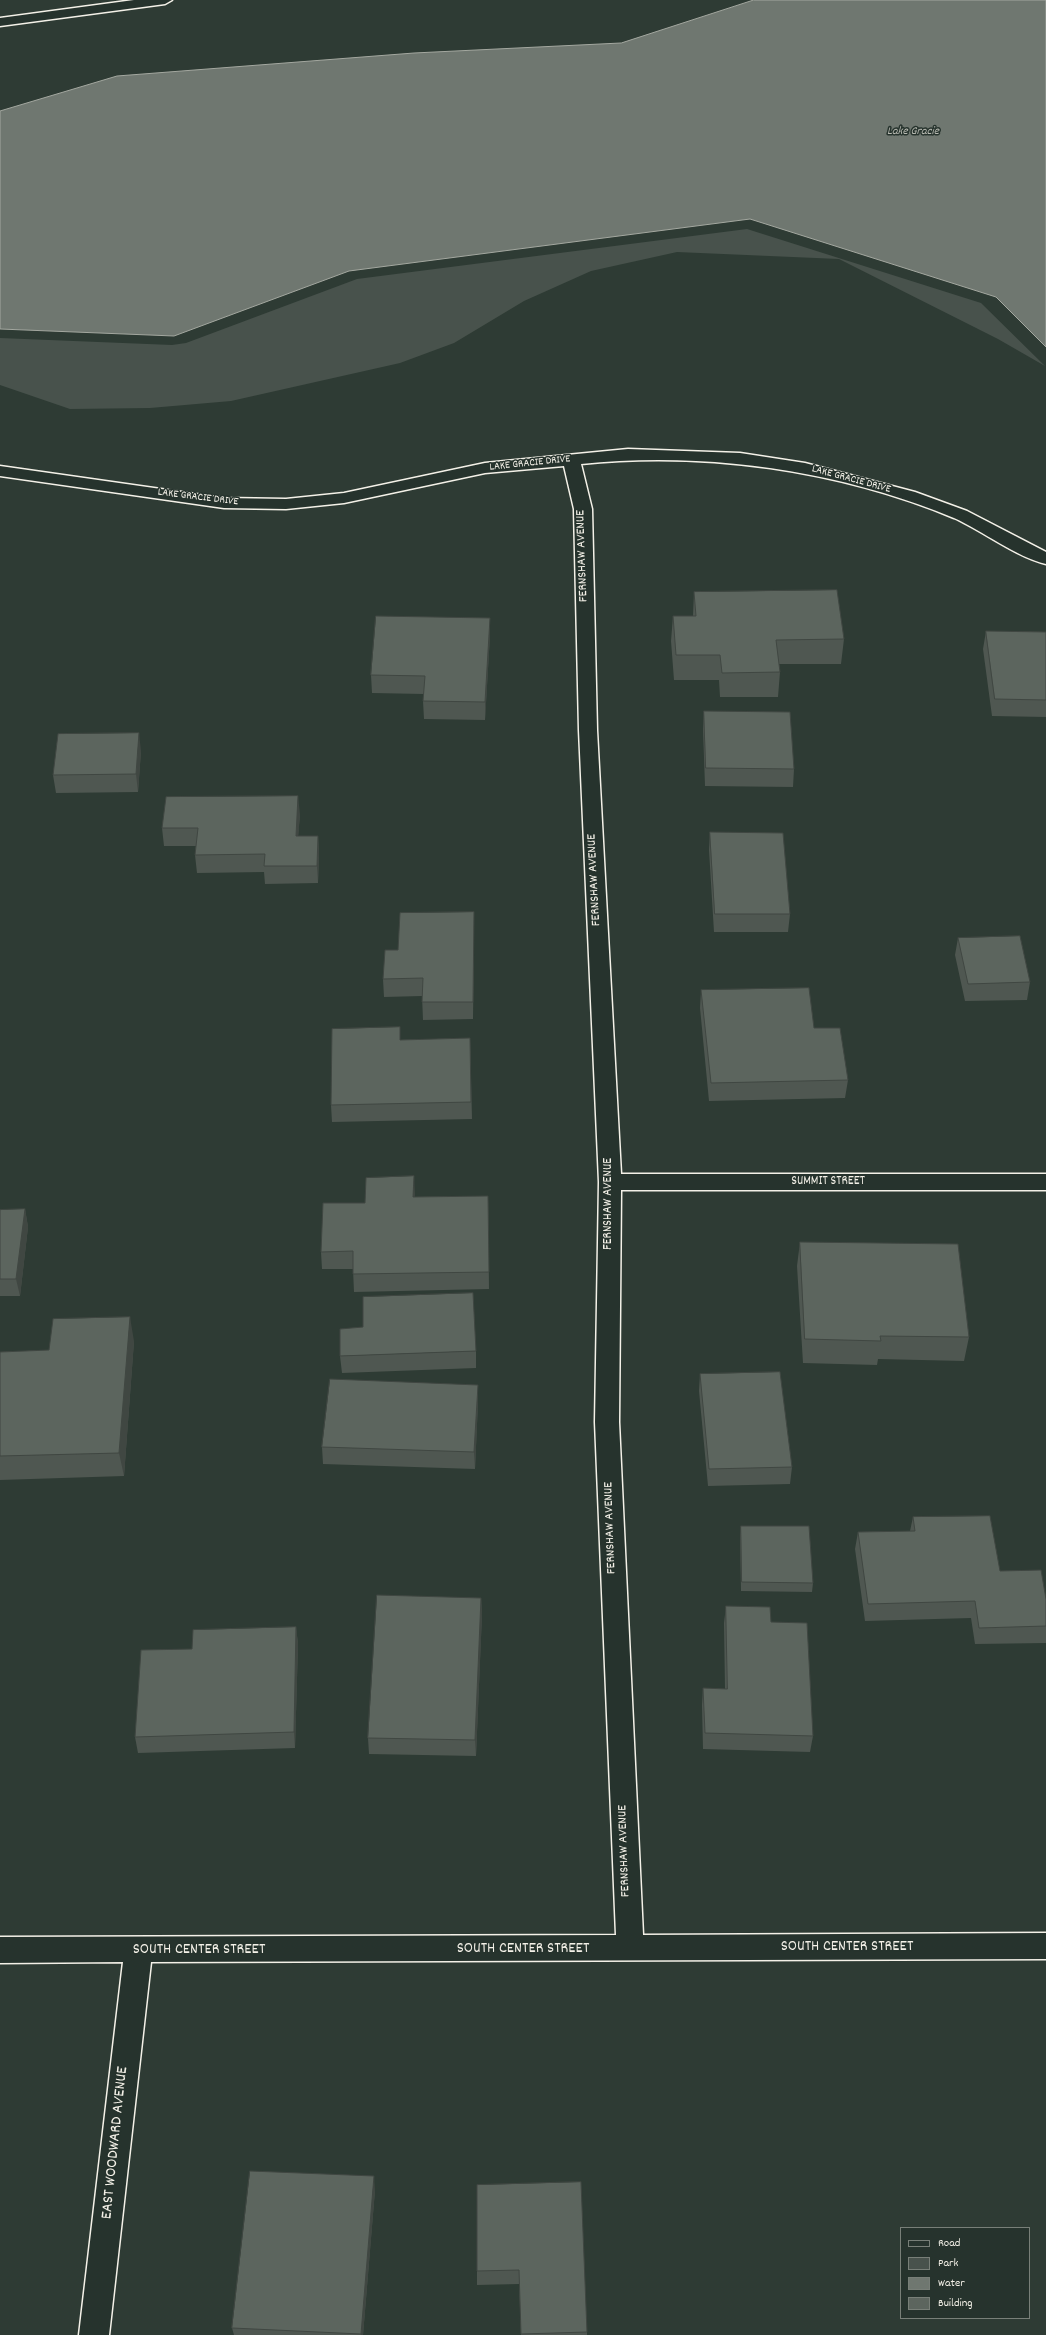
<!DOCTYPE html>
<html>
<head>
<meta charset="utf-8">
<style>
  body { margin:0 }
  #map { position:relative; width:1046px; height:2335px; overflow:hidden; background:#2e3b34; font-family:Dekko,sans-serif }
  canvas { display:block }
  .legend { position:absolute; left:900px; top:2227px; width:130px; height:92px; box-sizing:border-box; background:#26332d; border:1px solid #787f78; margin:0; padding:5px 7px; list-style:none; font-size:12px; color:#f4f1e8 }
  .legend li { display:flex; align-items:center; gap:8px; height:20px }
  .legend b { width:20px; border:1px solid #787f78 }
</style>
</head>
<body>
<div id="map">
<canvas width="1046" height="2335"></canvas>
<ul class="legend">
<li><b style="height:5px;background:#26332d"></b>Road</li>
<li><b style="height:11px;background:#48524c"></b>Park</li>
<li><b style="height:11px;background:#6f7770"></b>Water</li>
<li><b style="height:11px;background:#5c655e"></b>Building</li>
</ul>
</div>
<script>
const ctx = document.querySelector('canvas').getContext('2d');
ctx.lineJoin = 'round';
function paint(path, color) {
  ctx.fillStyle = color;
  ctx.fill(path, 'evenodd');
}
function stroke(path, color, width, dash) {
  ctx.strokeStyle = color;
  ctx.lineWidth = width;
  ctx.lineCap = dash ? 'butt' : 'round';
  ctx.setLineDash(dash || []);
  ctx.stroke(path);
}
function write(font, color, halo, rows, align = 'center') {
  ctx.font = font + ' Dekko,sans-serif';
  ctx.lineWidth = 3;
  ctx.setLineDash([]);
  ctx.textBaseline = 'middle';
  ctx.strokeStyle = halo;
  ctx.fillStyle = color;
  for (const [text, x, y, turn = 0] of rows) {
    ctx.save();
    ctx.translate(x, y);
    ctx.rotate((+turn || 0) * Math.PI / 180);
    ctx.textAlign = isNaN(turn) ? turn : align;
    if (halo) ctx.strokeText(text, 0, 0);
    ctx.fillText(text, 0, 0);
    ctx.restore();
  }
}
const green = new Path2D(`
  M 747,229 L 981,303 L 1045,366 L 998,339 L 839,259 L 677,252 L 591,271 L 524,301 L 454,343 L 400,363 L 231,401 L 150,408 L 70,409 L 0,385 L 0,338 L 172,345 L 186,343 L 357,279 Z`);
const water = new Path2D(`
  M 754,0 L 1046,0 L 1046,347 L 996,297 L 750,219 L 349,271 L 174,336 L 0,329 L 0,111 L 117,76 L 414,53 L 621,43 Z`);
const street = new Path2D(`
  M 134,0 L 172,0 L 165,4 L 0,26 L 0,18 Z
  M 628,449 L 740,453 L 805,463 L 915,492 L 967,511 L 1046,552 L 1046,564 C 1016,557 983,531 954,518 C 838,470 705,451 581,464 L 592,509 L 597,730 L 621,1174 L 1046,1174 L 1046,1190 L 621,1190 L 619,1422 L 643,1935 L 1046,1933 L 1046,1959 L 151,1962 L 109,2335 L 79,2335 L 123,1962 L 0,1963 L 0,1937 L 616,1935 L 595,1422 L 599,1182 L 579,730 L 574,509 L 564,466 L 485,473 L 344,503 L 286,509 L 224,508 L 0,476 L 0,466 L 224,498 L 286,499 L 344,493 L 485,463 Z`);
const wall = new Path2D(`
  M 694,592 L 844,639 L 841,664 L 779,664 L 780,672 L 778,697 L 720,697 L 719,680 L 674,680 L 671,641 L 673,616 L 693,616 Z
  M 986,631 L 1046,632 L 1046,717 L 992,716 L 983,649 Z
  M 490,635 L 485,720 L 424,719 L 423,701 L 424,694 L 372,693 L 371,675 Z
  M 704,711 L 794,769 L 793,787 L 705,786 L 703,729 Z
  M 141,751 L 138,792 L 56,793 L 53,775 Z
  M 300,814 L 298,836 L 318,836 L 319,853 L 318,883 L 265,884 L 264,872 L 197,873 L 195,855 L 196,846 L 164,846 L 162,828 Z
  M 710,832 L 790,914 L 788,932 L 714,932 L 709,850 Z
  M 474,930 L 473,1019 L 423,1020 L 422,996 L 384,997 L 383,979 L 398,950 Z
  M 958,938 L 1030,982 L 1027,1000 L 965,1001 L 955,955 Z
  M 701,990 L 814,1028 L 848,1080 L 845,1098 L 709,1101 L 700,1008 Z
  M 470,1038 L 472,1119 L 332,1122 L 331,1105 L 400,1040 Z
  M 488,1196 L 489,1289 L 354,1292 L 353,1269 L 322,1269 L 321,1252 L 365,1203 L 415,1197 Z
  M 25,1209 L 28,1227 L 20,1296 L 0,1296 L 0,1210 Z
  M 800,1242 L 969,1337 L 964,1361 L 878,1359 L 877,1365 L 803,1363 L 797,1266 Z
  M 134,1341 L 124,1476 L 0,1480 L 0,1352 L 49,1350 Z
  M 476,1351 L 476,1368 L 342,1373 L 340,1356 Z
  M 700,1374 L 792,1467 L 790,1484 L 708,1486 L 699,1391 Z
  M 478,1402 L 475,1469 L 323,1464 L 322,1447 Z
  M 913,1517 L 1046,1599 L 1046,1643 L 975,1644 L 971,1618 L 865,1621 L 855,1549 L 858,1532 L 910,1531 Z
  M 741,1526 L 813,1583 L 812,1592 L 741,1591 L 740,1535 Z
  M 481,1598 L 482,1614 L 476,1756 L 369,1754 L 368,1738 Z
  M 726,1606 L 771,1622 L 813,1736 L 810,1752 L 703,1749 L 702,1705 L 703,1688 L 725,1689 L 724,1623 Z
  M 296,1627 L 298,1644 L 295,1748 L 138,1753 L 135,1737 L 192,1649 Z
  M 477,2185 L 587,2332 L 587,2335 L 521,2335 L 519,2284 L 477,2285 Z
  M 375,2190 L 363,2335 L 234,2335 L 232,2328 Z`);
const shadedWall = new Path2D(`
  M 490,618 L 490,635 L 485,720 L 485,702 Z
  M 139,733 L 141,751 L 138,792 L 136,774 Z
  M 298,796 L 300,814 L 297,853 L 296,836 Z
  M 318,836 L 319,853 L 318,883 L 317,866 Z
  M 474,912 L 474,930 L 473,1019 L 473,1002 Z
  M 414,1176 L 415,1194 L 414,1214 L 413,1197 Z
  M 25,1209 L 28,1227 L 20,1296 L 16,1279 Z
  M 130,1317 L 134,1341 L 124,1476 L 119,1453 Z
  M 478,1385 L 478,1402 L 475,1469 L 474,1452 Z
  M 481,1598 L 482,1614 L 476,1756 L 475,1740 Z
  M 296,1627 L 298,1644 L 295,1748 L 294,1732 Z
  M 374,2176 L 375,2190 L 363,2335 L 361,2335 Z`);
const building = new Path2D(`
  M 837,590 L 844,639 L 776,640 L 780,672 L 722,673 L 720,655 L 676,655 L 673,616 L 696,616 L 694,592 Z
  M 376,616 L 490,618 L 485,702 L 423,701 L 425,676 L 371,675 Z
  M 986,631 L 1046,632 L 1046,700 L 995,699 Z
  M 704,711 L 790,712 L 794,769 L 706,768 Z
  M 139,733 L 136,774 L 53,775 L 58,734 Z
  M 298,796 L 296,836 L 318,836 L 317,866 L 264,866 L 265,854 L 195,855 L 198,828 L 162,828 L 166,797 Z
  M 710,832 L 783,833 L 790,914 L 715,914 Z
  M 474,912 L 473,1002 L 422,1002 L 423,978 L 383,979 L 385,950 L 398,950 L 400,913 Z
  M 1020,936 L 1030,982 L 968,984 L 958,938 Z
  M 809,988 L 814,1028 L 840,1028 L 848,1080 L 711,1083 L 701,990 Z
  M 400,1027 L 400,1040 L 470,1038 L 471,1102 L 331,1105 L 332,1029 Z
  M 414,1176 L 413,1197 L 488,1196 L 489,1272 L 353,1274 L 353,1251 L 321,1252 L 323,1203 L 365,1203 L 366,1178 Z
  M 25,1209 L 16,1279 L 0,1279 L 0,1210 Z
  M 800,1242 L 958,1244 L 969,1337 L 880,1336 L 881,1341 L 805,1339 Z
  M 473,1293 L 476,1351 L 340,1356 L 340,1329 L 363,1327 L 363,1297 Z
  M 130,1317 L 119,1453 L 0,1456 L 0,1352 L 49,1350 L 53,1319 Z
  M 780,1372 L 792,1467 L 709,1469 L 700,1374 Z
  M 330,1379 L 478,1385 L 474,1452 L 322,1447 Z
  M 990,1516 L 1000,1571 L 1041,1570 L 1046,1599 L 1046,1626 L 979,1628 L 975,1601 L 868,1604 L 858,1532 L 915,1531 L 913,1517 Z
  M 741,1526 L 809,1526 L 813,1583 L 742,1582 Z
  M 377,1595 L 481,1598 L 475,1740 L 368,1738 Z
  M 726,1606 L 770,1607 L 771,1622 L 807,1623 L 813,1736 L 705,1733 L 703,1688 L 727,1689 Z
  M 296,1627 L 294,1732 L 135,1737 L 141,1650 L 192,1649 L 193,1630 Z
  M 250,2171 L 374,2176 L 361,2334 L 232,2328 Z
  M 581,2182 L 587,2332 L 521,2334 L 519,2270 L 477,2271 L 477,2185 Z`);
const farStreetnames = [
  ["LAKE GRACIE DRIVE",530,464,-6],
  ["LAKE GRACIE DRIVE",851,480,15],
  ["LAKE GRACIE DRIVE",198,498,7]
];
const farWaternames = [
  ["Lake Gracie",913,132]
];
const streetNames = [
  ["FERNSHAW AVENUE",583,556,-92],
  ["FERNSHAW AVENUE",595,880,-93],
  ["SUMMIT STREET",828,1182],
  ["FERNSHAW AVENUE",609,1204,-90],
  ["FERNSHAW AVENUE",611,1528,-92],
  ["FERNSHAW AVENUE",625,1851,-92]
];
const nearStreetnames = [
  ["SOUTH CENTER STREET",847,1948],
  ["SOUTH CENTER STREET",523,1950],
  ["SOUTH CENTER STREET",199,1951],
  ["EAST WOODWARD AVENUE",116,2143,-84]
];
paint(green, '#48524c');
paint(water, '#6f7770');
stroke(water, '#a4a8a0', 1);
stroke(street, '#f4f1e8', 3);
paint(street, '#26332d');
paint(wall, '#4f5751');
paint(shadedWall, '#404742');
paint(building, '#5c655e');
stroke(building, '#404742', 1);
write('11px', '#f4f1e8', '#26332d', farStreetnames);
write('italic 12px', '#b8bab2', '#26332d', farWaternames);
write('13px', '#f4f1e8', '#26332d', streetNames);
write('16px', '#f4f1e8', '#26332d', nearStreetnames);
</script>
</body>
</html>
